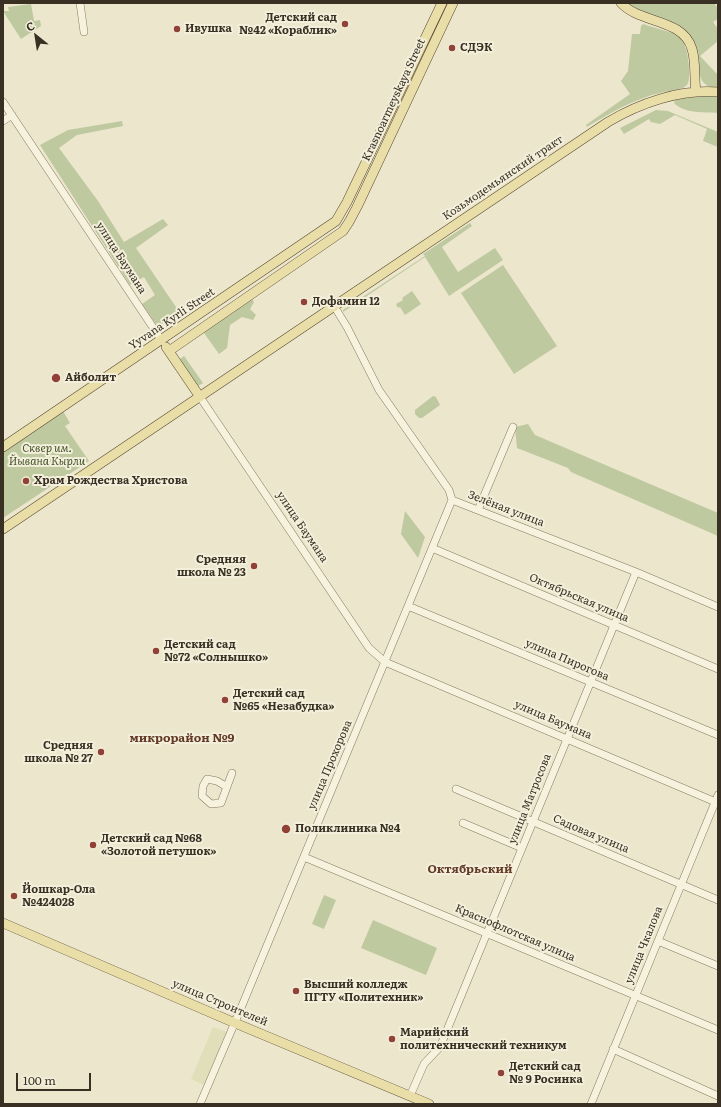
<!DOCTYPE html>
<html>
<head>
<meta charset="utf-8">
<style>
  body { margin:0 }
  #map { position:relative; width:721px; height:1107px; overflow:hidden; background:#ebe6cc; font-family:Literata,serif }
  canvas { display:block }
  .frame { position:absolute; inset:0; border:4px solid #393023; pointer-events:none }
  .north { position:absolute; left:16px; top:16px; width:40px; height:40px; -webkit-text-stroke:3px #f3efdb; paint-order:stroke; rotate:330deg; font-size:11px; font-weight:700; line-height:16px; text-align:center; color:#393023 }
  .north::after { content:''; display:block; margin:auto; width:14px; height:18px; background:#393023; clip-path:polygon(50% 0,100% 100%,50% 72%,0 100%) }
  .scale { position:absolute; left:16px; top:1073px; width:75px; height:18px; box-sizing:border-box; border:2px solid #393023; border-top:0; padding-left:5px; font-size:12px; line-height:14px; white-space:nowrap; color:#393023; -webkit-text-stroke:3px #f3efdb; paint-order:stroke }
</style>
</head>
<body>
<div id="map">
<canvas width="721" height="1107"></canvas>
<div class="frame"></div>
<div class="north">С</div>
<div class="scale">100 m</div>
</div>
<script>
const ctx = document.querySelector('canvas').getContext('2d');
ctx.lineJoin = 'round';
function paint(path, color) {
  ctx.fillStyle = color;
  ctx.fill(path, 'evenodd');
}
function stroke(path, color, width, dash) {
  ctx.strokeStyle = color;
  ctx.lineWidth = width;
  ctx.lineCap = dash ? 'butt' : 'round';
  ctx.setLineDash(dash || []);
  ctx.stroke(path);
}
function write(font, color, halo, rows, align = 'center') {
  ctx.font = font + ' Literata,serif';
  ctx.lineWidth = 4;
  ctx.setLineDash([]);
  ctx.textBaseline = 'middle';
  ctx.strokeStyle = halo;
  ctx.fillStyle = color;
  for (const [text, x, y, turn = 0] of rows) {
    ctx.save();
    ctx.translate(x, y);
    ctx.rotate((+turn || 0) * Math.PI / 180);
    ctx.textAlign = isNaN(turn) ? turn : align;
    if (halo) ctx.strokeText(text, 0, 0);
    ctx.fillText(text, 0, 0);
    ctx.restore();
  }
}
const farmland = new Path2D(`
  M 213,1027 L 227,1032 L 204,1085 L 191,1079 Z`);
const green = new Path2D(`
  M 628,3 L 714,3 L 718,8 L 718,19 L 713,22 L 718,29 L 718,41 L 700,56 L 718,75 L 718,88 C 713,87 707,87 704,83 C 697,76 699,62 697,53 C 696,46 692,39 687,34 C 670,13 644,20 628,3 Z
  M 31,4 L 34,21 L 40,20 L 41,26 L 21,39 L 3,11 L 9,11 L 8,7 Z
  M 643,24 L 679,35 C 681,40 685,44 686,49 C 688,55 691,77 688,83 C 685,91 668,90 660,93 C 634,99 610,113 587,127 L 586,125 L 630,94 L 621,81 L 628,71 L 632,34 L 640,34 L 641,26 Z
  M 698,95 L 718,96 L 718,113 C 704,112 685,114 674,103 L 676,98 Z
  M 656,110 L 668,111 L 718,132 L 718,147 L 703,141 L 707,129 L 675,115 L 660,124 L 651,122 L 649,119 L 624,134 L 620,128 Z
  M 122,121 L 123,126 L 77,135 L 59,148 L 98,201 L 124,242 L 163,219 L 168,225 L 136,248 L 180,313 L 158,327 L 142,304 L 155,295 L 144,277 L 130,285 L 40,145 L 68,130 Z
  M 470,223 L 472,226 L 442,247 L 458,272 L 495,248 L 503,260 L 449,296 L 425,257 L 343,312 L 343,310 L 425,256 L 423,254 Z
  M 503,265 L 557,346 L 514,374 L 461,293 Z
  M 412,291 L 421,304 L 405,315 L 400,307 L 398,308 L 396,304 L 403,300 L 402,298 Z
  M 248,299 L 252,299 L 254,302 L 250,309 L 256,315 L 253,320 L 242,317 L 230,325 L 227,348 L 219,354 L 204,333 L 206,328 Z
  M 184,356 L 203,383 L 198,386 L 180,359 Z
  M 433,396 L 436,397 L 440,405 L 422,418 L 419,418 L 415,414 L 415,410 Z
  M 63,411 L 70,423 L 65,426 L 89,461 L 3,518 L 3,451 Z
  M 528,424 L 535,435 L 718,513 L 718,536 L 571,472 L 568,468 L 517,448 L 515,427 Z
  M 405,511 L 425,537 L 418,558 L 401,534 Z
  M 324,895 L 336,900 L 324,929 L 312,924 Z
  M 373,920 L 437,948 L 426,975 L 361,948 Z`);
const minor = new Path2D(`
  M 80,3 L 84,32
  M 3,102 L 162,341
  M 3,121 L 12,115
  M 334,306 L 347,327 L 379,390 L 449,490 L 452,500
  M 200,397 L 369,648 L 385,662 L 718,803
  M 452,500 L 636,572 L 718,607
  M 478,510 L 513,427
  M 432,548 L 718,669
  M 408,606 L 718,735
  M 227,787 L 217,781 L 207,779 L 203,786 L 202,796 L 211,804 L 221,803 L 232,773
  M 456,789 L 718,900
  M 463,823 L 522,848
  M 304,857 L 718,1030
  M 658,941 L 718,966
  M 613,1049 L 718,1096
  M 410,1096 L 424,1064 L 440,1047 L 636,572
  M 200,1104 L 241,1008 L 452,500
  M 591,1104 L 718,795`);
const major = new Path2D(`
  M 621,3 C 640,24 683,18 692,49 C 696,62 694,78 696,92
  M 166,347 L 200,397
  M 169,351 L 343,231 L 349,222 L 357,207 L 453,3
  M 3,447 L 336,221 L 347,202 L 442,3
  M 3,529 L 608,122 C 640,103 680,89 718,92
  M 3,923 L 235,1023 L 429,1104`);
const markers = [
  [345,24,4,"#914136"],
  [177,29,4,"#914136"],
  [452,48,4,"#914136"],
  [304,302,4,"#914136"],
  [56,378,5,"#914136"],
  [26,481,4,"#914136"],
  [254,566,4,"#914136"],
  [156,651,4,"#914136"],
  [225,700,4,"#914136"],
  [101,752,4,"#914136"],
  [286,829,5,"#914136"],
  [93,845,4,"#914136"],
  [14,896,4,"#914136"],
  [296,991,4,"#914136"],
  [392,1039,4,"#914136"],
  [501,1073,4,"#914136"]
];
const poiNames = [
  ["Детский сад",337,18,"right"],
  ["№42 «Кораблик»",337,31,"right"],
  ["Ивушка",185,29],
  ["СДЭК",460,48],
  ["Дофамин 12",312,302],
  ["Айболит",65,378],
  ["Храм Рождества Христова",34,481],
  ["Средняя",246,560,"right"],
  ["школа № 23",246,573,"right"],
  ["Детский сад",164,645],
  ["№72 «Солнышко»",164,658],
  ["Детский сад",233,694],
  ["№65 «Незабудка»",233,707],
  ["Средняя",93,746,"right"],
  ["школа № 27",93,759,"right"],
  ["Поликлиника №4",295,829],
  ["Детский сад №68",101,839],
  ["«Золотой петушок»",101,852],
  ["Йошкар-Ола",22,890],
  ["№424028",22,903],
  ["Высший колледж",304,985],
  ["ПГТУ «Политехник»",304,998],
  ["Марийский",400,1033],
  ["политехнический техникум",400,1046],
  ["Детский сад",509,1067],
  ["№ 9 Росинка",509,1080]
];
const streetNames = [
  ["Krasnoarmeyskaya Street",394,100,-65],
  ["Козьмодемьянский тракт",503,178,-34],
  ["улица Баумана",121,258,57],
  ["Yyvana Kyrli Street",172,319,-34],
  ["Зелёная улица",506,509,21],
  ["улица Баумана",302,527,56],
  ["Октябрьская улица",579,598,23],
  ["улица Пирогова",567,660,23],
  ["улица Баумана",553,720,23],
  ["улица Прохорова",330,765,-67],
  ["улица Матросова",530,799,-68],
  ["Садовая улица",591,834,23],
  ["Краснофлотская улица",515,933,23],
  ["улица Чкалова",644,945,-68],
  ["улица Строителей",220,1003,23]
];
const parkNames = [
  ["Сквер им.",47,449],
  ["Йывана Кырли",47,462]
];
const neighbourhoodNames = [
  ["микрорайон №9",182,738],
  ["Октябрьский",470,869]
];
paint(farmland, '#e0dfba');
paint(green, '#bfc9a0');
stroke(minor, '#877a61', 8);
stroke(major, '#564834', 10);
stroke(minor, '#f7f2de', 7);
stroke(major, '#eadea8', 9);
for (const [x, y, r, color] of markers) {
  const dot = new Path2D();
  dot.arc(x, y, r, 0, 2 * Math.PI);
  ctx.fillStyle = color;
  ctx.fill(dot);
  stroke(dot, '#f3efdb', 1.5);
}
write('bold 11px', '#393023', '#f3efdb', poiNames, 'left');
write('11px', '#393023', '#f3efdb', streetNames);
write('italic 11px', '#44542b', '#f3efdb', parkNames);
write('bold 12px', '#623a26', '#f3efdb', neighbourhoodNames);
</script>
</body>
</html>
